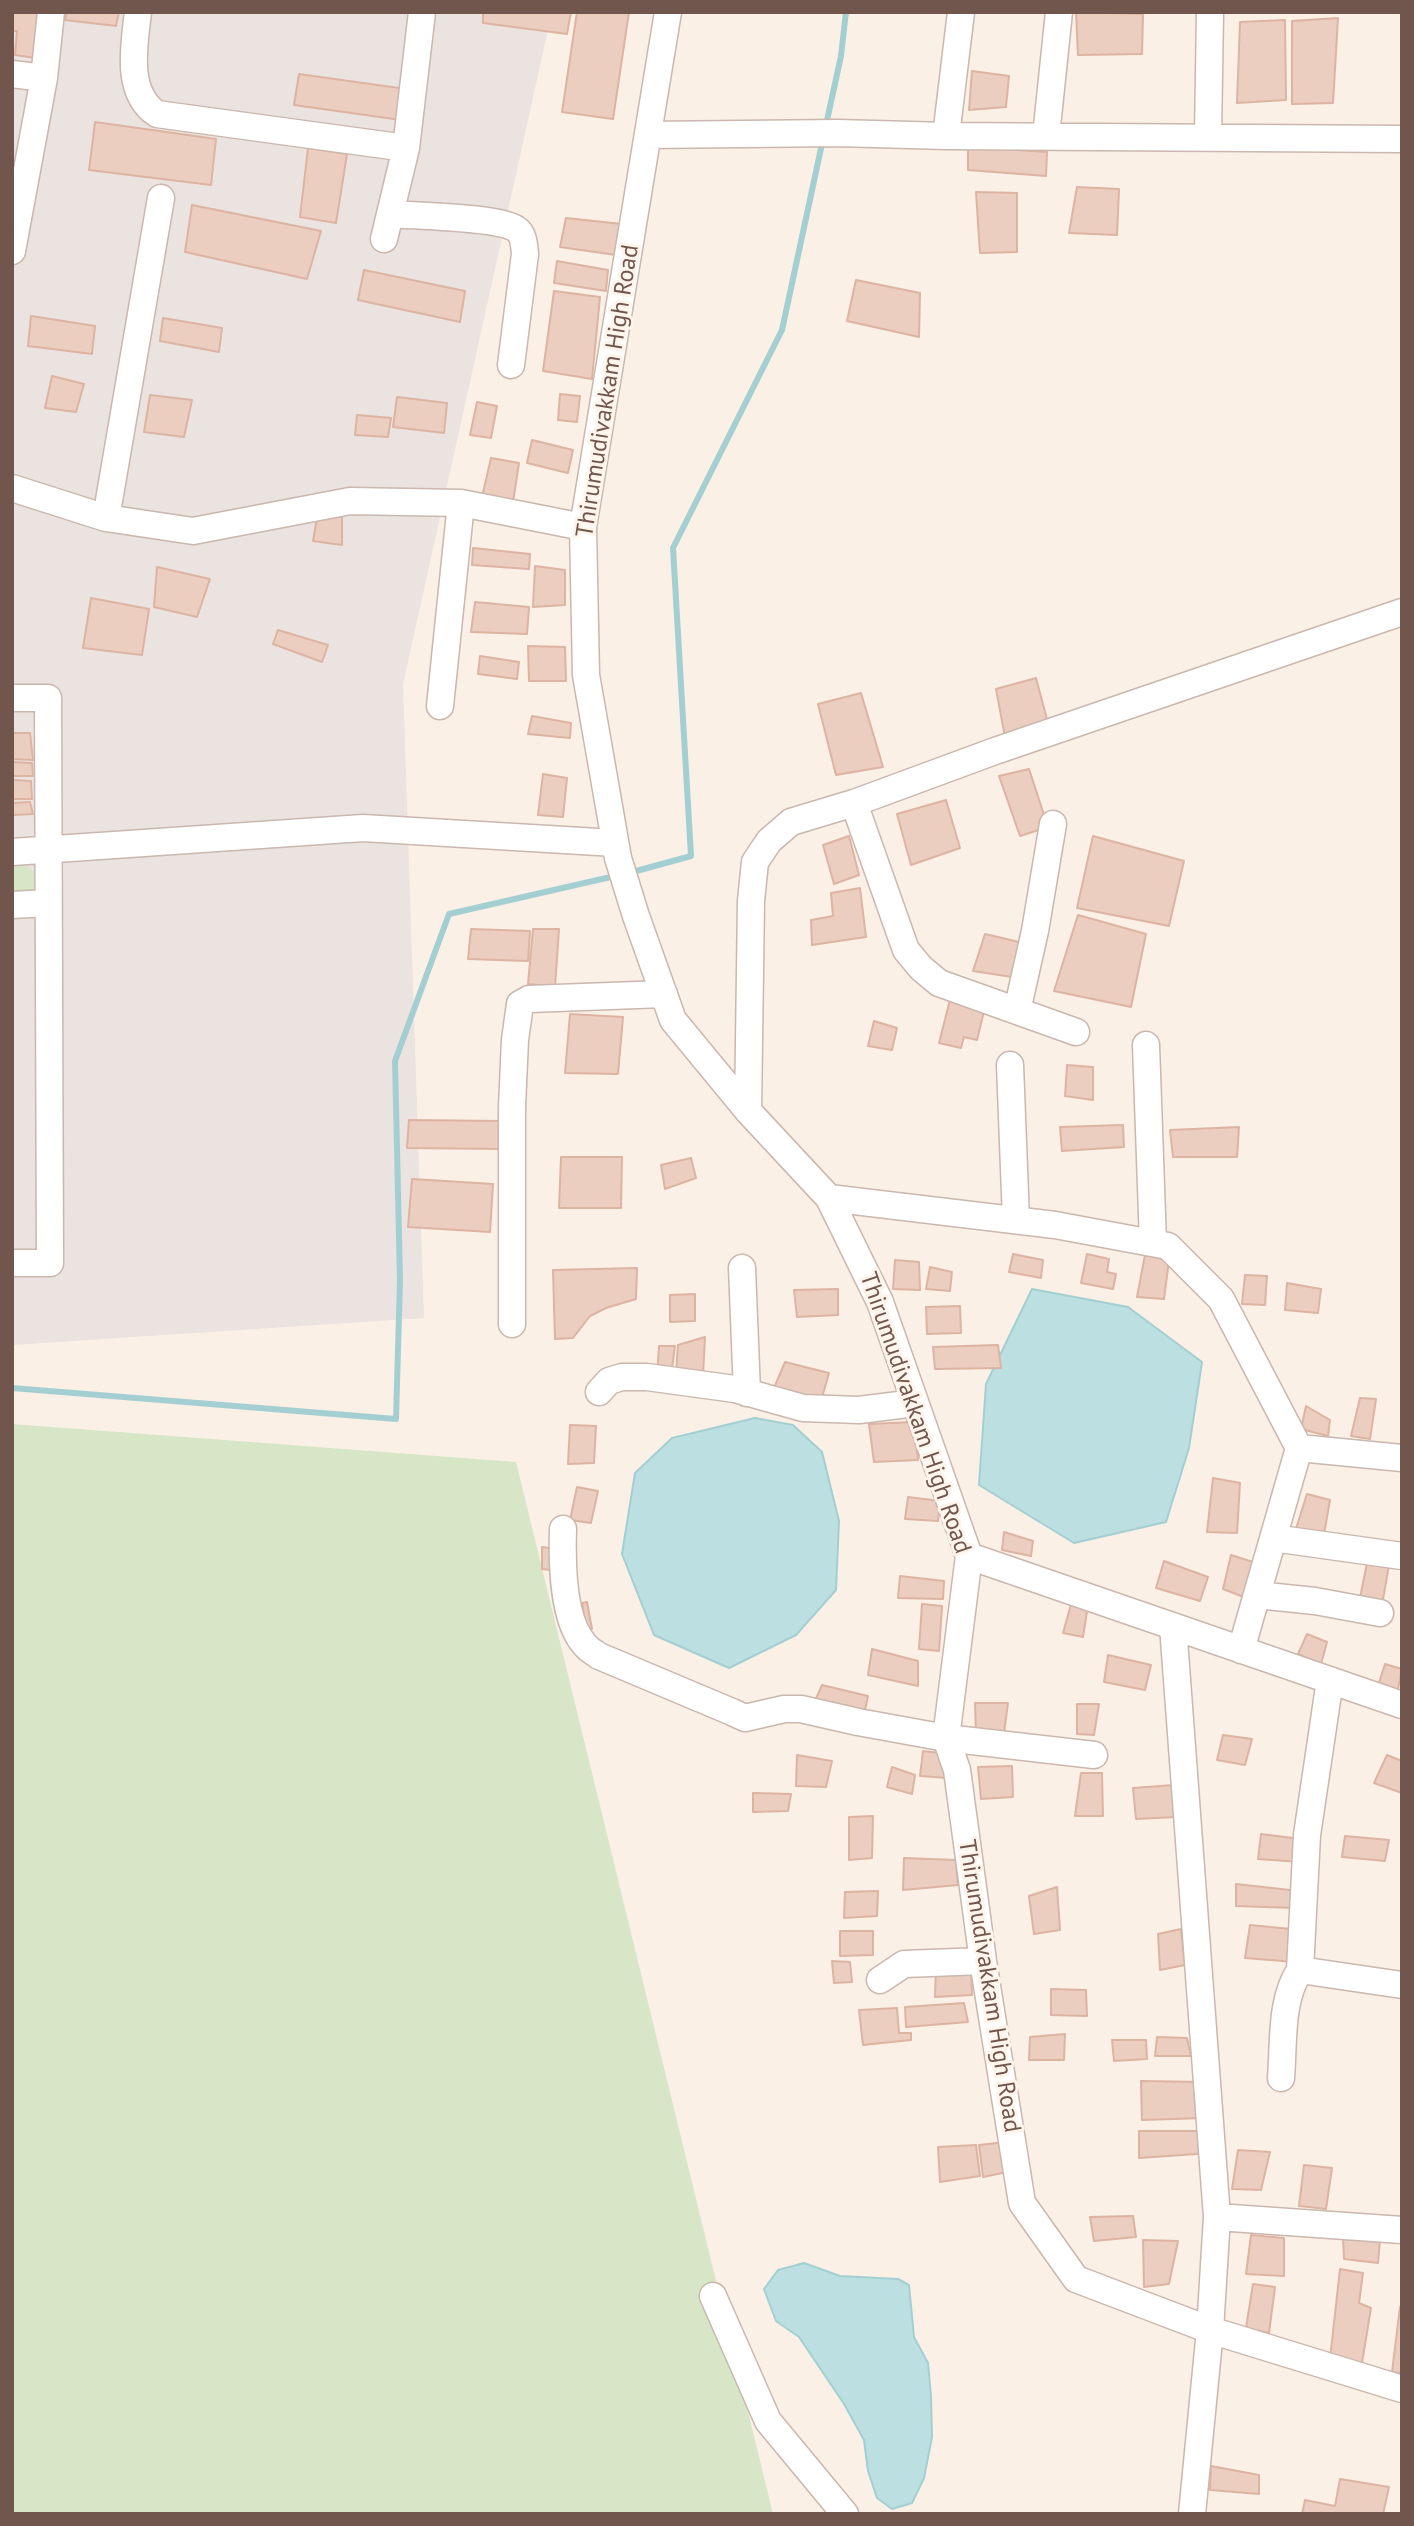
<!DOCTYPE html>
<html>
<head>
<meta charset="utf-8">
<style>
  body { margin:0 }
  #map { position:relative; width:1414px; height:2526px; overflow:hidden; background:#faf0e6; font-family:"PT Sans",sans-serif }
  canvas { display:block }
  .frame { position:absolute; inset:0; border:14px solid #70564d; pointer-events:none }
</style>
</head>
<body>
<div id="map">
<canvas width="1414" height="2526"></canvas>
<div class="frame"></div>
</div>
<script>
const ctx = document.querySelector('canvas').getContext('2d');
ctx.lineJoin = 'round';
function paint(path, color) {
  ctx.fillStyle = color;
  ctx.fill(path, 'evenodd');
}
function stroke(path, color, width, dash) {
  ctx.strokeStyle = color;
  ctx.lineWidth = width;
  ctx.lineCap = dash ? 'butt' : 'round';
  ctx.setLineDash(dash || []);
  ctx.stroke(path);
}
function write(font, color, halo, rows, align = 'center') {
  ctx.font = font + ' "PT Sans",sans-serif';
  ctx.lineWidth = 6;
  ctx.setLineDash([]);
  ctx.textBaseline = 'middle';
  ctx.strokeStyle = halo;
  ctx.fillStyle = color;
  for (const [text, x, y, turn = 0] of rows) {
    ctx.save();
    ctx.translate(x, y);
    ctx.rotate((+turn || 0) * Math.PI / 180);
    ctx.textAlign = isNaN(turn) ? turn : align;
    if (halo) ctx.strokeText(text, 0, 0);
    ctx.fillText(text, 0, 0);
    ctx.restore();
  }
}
const industrial = new Path2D(`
  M 12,12 L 552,12 L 403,684 L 424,1318 L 12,1345 Z`);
const green = new Path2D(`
  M 12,864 L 25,864 L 36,873 L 36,886 L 32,892 L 12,897 Z
  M 12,1424 L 516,1462 L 773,2514 L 12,2514 Z`);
const water = new Path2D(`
  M 1032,1289 L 1128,1307 L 1202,1362 L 1189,1448 L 1166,1522 L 1074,1543 L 979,1485 L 986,1384 Z
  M 755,1418 L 793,1425 L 822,1452 L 839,1521 L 836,1590 L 796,1635 L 729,1668 L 654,1635 L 622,1554 L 635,1473 L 672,1438 Z
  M 804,2263 L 840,2276 L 898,2279 L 909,2285 L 914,2337 L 928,2363 L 931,2396 L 932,2437 L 924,2478 L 912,2503 L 892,2509 L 877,2498 L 868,2471 L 864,2440 L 844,2404 L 799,2337 L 776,2321 L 764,2289 L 778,2270 Z`);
const stream = new Path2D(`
  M 826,125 L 841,56 L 846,12
  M 629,873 L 691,856 L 673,548 L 782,330 L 823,139
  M 12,1388 L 396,1419 L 400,1280 L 395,1061 L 449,914 L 615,876`);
const building = new Path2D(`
  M 12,12 L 43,12 L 36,58 L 15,55 L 17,31 L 12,31 Z
  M 67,12 L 119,12 L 116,26 L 65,20 Z
  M 483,12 L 571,12 L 567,34 L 483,23 Z
  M 577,12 L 629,12 L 613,119 L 562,112 Z
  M 1076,12 L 1143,14 L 1142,54 L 1078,55 Z
  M 1338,18 L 1333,103 L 1292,104 L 1292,21 Z
  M 1285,20 L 1286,100 L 1237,103 L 1240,22 Z
  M 972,71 L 1009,76 L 1006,107 L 969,110 Z
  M 299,74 L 406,89 L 401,120 L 294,105 Z
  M 95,122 L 216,139 L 211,185 L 89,170 Z
  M 968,147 L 1047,152 L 1046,176 L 968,170 Z
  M 308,148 L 347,154 L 336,223 L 300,217 Z
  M 1077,187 L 1119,189 L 1117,235 L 1069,233 Z
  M 976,192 L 1017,193 L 1017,252 L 980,253 Z
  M 192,205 L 321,231 L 307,279 L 185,252 Z
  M 566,218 L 622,224 L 616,255 L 560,247 Z
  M 557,261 L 608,270 L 606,291 L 554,283 Z
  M 364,270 L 465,291 L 460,322 L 358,300 Z
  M 856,280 L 920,293 L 919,337 L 847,321 Z
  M 554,291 L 600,297 L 592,379 L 543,371 Z
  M 31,316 L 95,326 L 92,354 L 28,346 Z
  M 163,318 L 222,328 L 219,352 L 160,341 Z
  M 52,376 L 84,384 L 76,412 L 45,408 Z
  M 560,394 L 580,396 L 577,422 L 558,420 Z
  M 150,395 L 192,400 L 184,437 L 144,432 Z
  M 397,397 L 447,403 L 444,433 L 393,427 Z
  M 477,402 L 497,406 L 491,438 L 470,435 Z
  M 357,415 L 391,418 L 388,437 L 355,435 Z
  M 532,440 L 573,450 L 568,473 L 527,463 Z
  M 491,458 L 519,463 L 513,502 L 482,497 Z
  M 342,516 L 342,545 L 313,541 L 317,518 Z
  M 473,548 L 530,554 L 529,569 L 472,565 Z
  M 535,566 L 565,570 L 565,605 L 533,607 Z
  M 157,567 L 210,579 L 197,617 L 154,607 Z
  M 91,598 L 149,609 L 142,655 L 83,648 Z
  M 475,602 L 529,607 L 527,634 L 471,632 Z
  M 278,630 L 328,645 L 322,662 L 273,644 Z
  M 528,646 L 565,647 L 566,681 L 529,681 Z
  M 480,656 L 519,662 L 517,679 L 478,674 Z
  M 1036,678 L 1048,723 L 1005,737 L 996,689 Z
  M 861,693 L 883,767 L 836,775 L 818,704 Z
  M 532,716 L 571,723 L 570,738 L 528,734 Z
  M 12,733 L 30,733 L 33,760 L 12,759 Z
  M 12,762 L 32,763 L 33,776 L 12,776 Z
  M 1029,769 L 1048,827 L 1020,836 L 999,776 Z
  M 543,774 L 567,778 L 563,817 L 538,815 Z
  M 12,780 L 31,781 L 32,799 L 12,799 Z
  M 946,800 L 960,848 L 911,865 L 897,814 Z
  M 30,802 L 33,814 L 12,815 L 12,803 Z
  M 849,836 L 859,875 L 834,884 L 823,845 Z
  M 1093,836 L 1184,861 L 1169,926 L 1077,908 Z
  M 860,888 L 866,937 L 812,945 L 811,920 L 833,916 L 831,893 Z
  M 1078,915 L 1146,934 L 1131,1007 L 1054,991 Z
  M 471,929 L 530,931 L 528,961 L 468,959 Z
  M 533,929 L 559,929 L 555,987 L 528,984 Z
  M 985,934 L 1019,942 L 1012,977 L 973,971 Z
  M 951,996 L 986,1003 L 977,1040 L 964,1037 L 961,1048 L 939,1043 Z
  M 570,1014 L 623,1017 L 618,1074 L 565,1073 Z
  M 874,1021 L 897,1028 L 892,1050 L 868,1046 Z
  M 1067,1065 L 1093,1067 L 1093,1100 L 1065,1096 Z
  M 409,1120 L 500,1121 L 500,1149 L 407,1148 Z
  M 1123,1125 L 1124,1147 L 1062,1151 L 1060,1127 Z
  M 1239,1127 L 1237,1157 L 1173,1157 L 1170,1130 Z
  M 561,1157 L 622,1157 L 621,1208 L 559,1208 Z
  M 691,1158 L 696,1178 L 665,1189 L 661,1165 Z
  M 412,1179 L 493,1184 L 490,1232 L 408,1227 Z
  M 1013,1254 L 1043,1260 L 1041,1278 L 1009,1272 Z
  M 1087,1254 L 1109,1259 L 1107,1272 L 1116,1274 L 1113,1289 L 1081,1283 Z
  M 1145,1255 L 1169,1260 L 1164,1299 L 1137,1297 Z
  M 895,1260 L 919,1262 L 920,1290 L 893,1289 Z
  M 930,1267 L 952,1272 L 950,1291 L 926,1289 Z
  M 637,1268 L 636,1299 L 606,1308 L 590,1316 L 573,1338 L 555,1339 L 553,1270 Z
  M 1245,1275 L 1267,1276 L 1265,1305 L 1242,1304 Z
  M 1287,1283 L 1321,1289 L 1318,1313 L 1285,1310 Z
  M 838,1289 L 838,1315 L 797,1317 L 794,1290 Z
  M 695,1294 L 695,1321 L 670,1322 L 670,1295 Z
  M 960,1306 L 961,1333 L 927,1334 L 926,1307 Z
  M 705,1337 L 703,1376 L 676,1374 L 678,1345 Z
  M 998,1345 L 1001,1368 L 935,1369 L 933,1347 Z
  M 659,1346 L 675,1346 L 671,1375 L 657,1375 Z
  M 785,1362 L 829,1373 L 821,1401 L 774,1388 Z
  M 1360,1398 L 1376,1399 L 1370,1439 L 1351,1436 Z
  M 1306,1406 L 1330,1420 L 1328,1436 L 1301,1429 Z
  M 914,1422 L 918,1460 L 874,1462 L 869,1424 Z
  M 570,1425 L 596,1426 L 594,1463 L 568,1464 Z
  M 1213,1478 L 1240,1483 L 1237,1533 L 1207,1532 Z
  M 577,1487 L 598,1491 L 591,1523 L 570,1520 Z
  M 1307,1494 L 1330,1500 L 1324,1534 L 1296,1529 Z
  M 908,1497 L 940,1501 L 938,1521 L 905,1519 Z
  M 1004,1532 L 1033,1541 L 1031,1556 L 1002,1550 Z
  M 542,1547 L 558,1549 L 558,1571 L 542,1569 Z
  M 1231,1555 L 1256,1563 L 1249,1599 L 1223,1589 Z
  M 1368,1558 L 1389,1565 L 1382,1605 L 1360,1598 Z
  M 1164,1561 L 1208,1577 L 1200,1601 L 1156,1588 Z
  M 900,1576 L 944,1581 L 943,1599 L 898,1598 Z
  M 1072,1601 L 1088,1605 L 1083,1637 L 1063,1633 Z
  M 587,1602 L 592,1629 L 586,1628 L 582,1603 Z
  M 922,1604 L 942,1606 L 939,1651 L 919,1649 Z
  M 1307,1634 L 1327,1642 L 1321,1664 L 1298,1654 Z
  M 872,1649 L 918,1661 L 918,1686 L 868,1675 Z
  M 1108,1655 L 1151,1665 L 1145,1690 L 1104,1682 Z
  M 1385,1664 L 1402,1669 L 1397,1694 L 1378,1686 Z
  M 822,1685 L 868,1696 L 864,1715 L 815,1701 Z
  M 975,1703 L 1008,1703 L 1004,1733 L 976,1733 Z
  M 1077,1704 L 1099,1704 L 1094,1735 L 1077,1734 Z
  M 1223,1735 L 1252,1739 L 1245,1765 L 1217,1760 Z
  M 923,1751 L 948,1754 L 947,1778 L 920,1776 Z
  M 797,1755 L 832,1761 L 826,1787 L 796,1786 Z
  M 1387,1755 L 1402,1761 L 1402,1793 L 1374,1783 Z
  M 1012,1766 L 1013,1797 L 981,1799 L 978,1767 Z
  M 892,1767 L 915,1775 L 912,1794 L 887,1787 Z
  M 1081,1773 L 1102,1773 L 1103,1816 L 1075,1816 Z
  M 1174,1785 L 1176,1817 L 1136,1819 L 1133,1788 Z
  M 753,1793 L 791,1794 L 788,1811 L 753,1812 Z
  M 873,1816 L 872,1858 L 849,1860 L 849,1817 Z
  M 1261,1834 L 1301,1839 L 1300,1862 L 1258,1859 Z
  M 1345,1836 L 1389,1840 L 1385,1861 L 1342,1857 Z
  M 904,1858 L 956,1860 L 958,1885 L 903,1890 Z
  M 1236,1884 L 1299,1891 L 1295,1908 L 1236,1906 Z
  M 1057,1887 L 1060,1930 L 1034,1934 L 1029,1896 Z
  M 878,1891 L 877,1916 L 844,1918 L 845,1892 Z
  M 1250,1925 L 1301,1930 L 1295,1962 L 1245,1958 Z
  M 1181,1929 L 1185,1965 L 1160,1970 L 1158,1934 Z
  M 840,1931 L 873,1931 L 873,1955 L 840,1956 Z
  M 832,1961 L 850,1962 L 852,1982 L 834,1983 Z
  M 971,1966 L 972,1995 L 935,1997 L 936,1967 Z
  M 1051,1989 L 1086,1990 L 1087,2016 L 1051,2015 Z
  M 964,2003 L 968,2022 L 906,2027 L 905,2007 Z
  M 897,2008 L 899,2033 L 911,2033 L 911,2040 L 863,2045 L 859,2010 Z
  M 1065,2034 L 1064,2060 L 1029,2060 L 1030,2037 Z
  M 1157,2037 L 1187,2038 L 1191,2056 L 1155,2056 Z
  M 1112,2040 L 1146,2040 L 1147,2059 L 1114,2061 Z
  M 1141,2081 L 1203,2082 L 1204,2118 L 1142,2120 Z
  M 1139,2131 L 1210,2131 L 1211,2153 L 1139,2158 Z
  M 1006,2142 L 1007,2172 L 983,2177 L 979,2145 Z
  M 976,2145 L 980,2176 L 940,2182 L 938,2147 Z
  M 1238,2150 L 1270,2152 L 1261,2190 L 1232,2189 Z
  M 1304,2165 L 1332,2168 L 1326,2209 L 1299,2206 Z
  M 1133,2216 L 1136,2237 L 1094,2241 L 1090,2217 Z
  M 1251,2235 L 1284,2238 L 1284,2276 L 1246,2274 Z
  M 1343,2236 L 1380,2240 L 1378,2263 L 1344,2259 Z
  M 1143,2240 L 1178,2241 L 1169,2284 L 1144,2287 Z
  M 1340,2269 L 1363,2273 L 1359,2303 L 1371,2308 L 1361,2369 L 1330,2359 Z
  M 1253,2284 L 1275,2287 L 1269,2333 L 1246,2328 Z
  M 1400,2307 L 1402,2307 L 1402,2373 L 1392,2372 Z
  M 1211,2466 L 1259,2475 L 1259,2494 L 1210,2490 Z
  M 1340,2479 L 1389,2487 L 1383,2514 L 1302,2514 L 1305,2500 L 1335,2506 Z`);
const minor = new Path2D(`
  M 138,12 C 134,46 125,93 157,114 L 406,148
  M 668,12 L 583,527 L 586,675 L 618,858 L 636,916 L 673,1020 L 748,1111 L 829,1198 L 880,1302 L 969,1556 L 946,1738 L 957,1770 L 983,1961 L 1022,2203 L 1076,2279 L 1210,2330 L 1402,2389
  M 12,74 L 44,78
  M 648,135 L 838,133 L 946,136 L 1402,139
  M 946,136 L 961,12
  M 1046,136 L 1059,12
  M 1208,136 L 1210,12
  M 391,214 C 416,216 499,217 516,229 C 524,234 524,245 525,254 L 511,365
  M 384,239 L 406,148 L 422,12
  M 12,251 L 44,78 L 51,12
  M 12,488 L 106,518 L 193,531 L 350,501 L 461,503 L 583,527
  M 106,518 L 161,198
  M 12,698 L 48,698 L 50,1263 L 12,1263
  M 440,706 L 461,503
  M 854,803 L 906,950 L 921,968 L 939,983 L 1076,1032
  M 12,852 L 363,828 L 615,843
  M 12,905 L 48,903
  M 1017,1011 L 1035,931 L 1053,824
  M 1146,1045 L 1153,1243
  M 1010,1065 L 1016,1220
  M 748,1111 L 751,901 L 755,862 L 769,841 L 791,822 L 854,803 L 995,751 L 1402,612
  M 829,1198 L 1055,1225 L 1168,1246 L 1221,1299 L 1299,1448
  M 742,1268 L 747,1393
  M 512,1324 L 512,1106 L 515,1040 L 520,1004 L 529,999 L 664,994
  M 599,1392 L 609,1381 L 622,1377 L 647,1377 L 735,1389 L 803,1408 L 859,1410 L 915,1403
  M 563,1529 C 562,1561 562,1622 586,1646 C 589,1650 595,1653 599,1656 L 732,1712 L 745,1718 L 784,1709 L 801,1709 L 858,1722 L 946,1738 L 1094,1755
  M 1273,1538 L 1402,1556
  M 969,1556 L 1402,1705
  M 1257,1595 L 1315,1601 L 1380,1613
  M 1173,1626 L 1217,2217
  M 1241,1650 L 1299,1448 L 1402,1458
  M 1330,1680 L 1307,1835 L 1300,1970 L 1402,1985
  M 880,1980 L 904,1964 L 983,1961
  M 1281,2078 C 1284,2042 1280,2000 1300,1970
  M 713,2296 L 768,2421 L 845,2514
  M 1192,2514 L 1210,2330 L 1217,2217 L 1402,2230`);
const streetNames = [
  ["Thirumudivakkam High Road",608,391,-81],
  ["Thirumudivakkam High Road",915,1413,71],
  ["Thirumudivakkam High Road",989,1986,81]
];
paint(industrial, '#eae3df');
paint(green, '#d6e6c6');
paint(water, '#bcdfe1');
stroke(water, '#a4cfd2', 2);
stroke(stream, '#a4cfd2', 6);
paint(building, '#eccec0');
stroke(building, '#ddb3a2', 2);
stroke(minor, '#cab7ad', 29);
stroke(minor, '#fff', 26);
write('24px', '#70564d', '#fdf4eb', streetNames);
</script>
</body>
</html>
